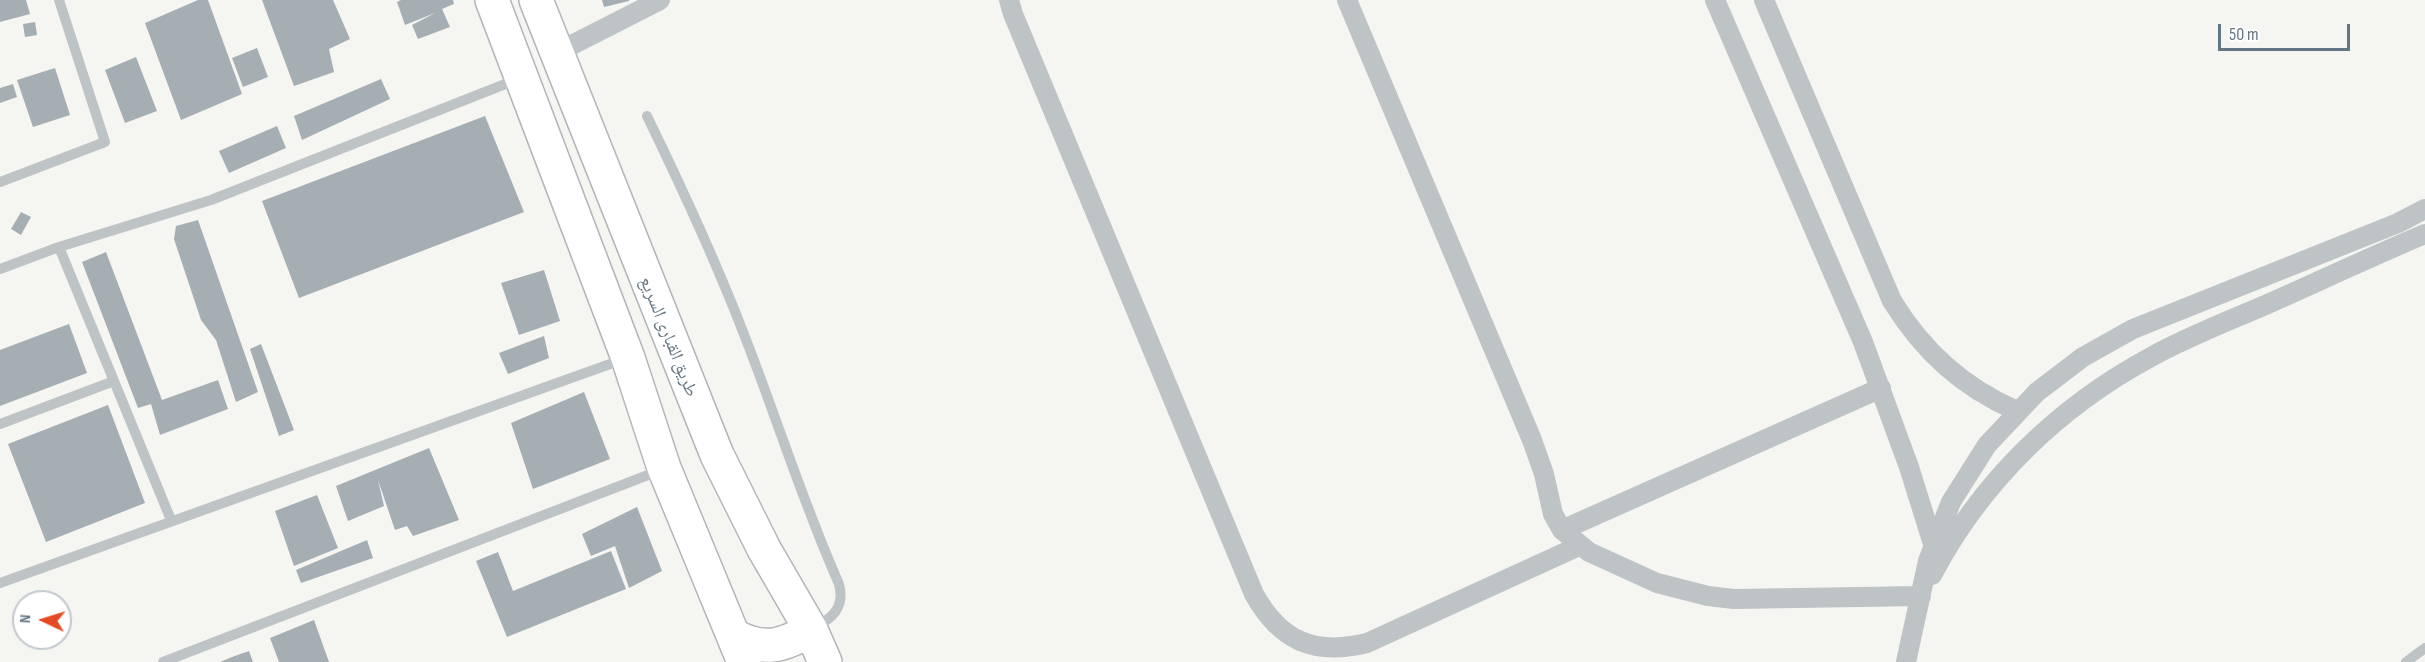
<!DOCTYPE html>
<html>
<head>
<meta charset="utf-8">
<style>
  body { margin:0 }
  #map { position:relative; width:2425px; height:662px; overflow:hidden; background:#f5f5f2; font-family:"Sofia Sans Condensed",sans-serif }
  canvas { display:block }
  .north { position:absolute; left:12px; top:590px; width:60px; height:60px; box-sizing:border-box; background:#fff; border:2px solid #c1c8cd; border-radius:50%; rotate:274deg; font-size:16px; font-weight:700; line-height:24px; text-align:center; color:#647683 }
  .north::after { content:''; display:block; margin:auto; width:21px; height:27px; background:#e44b23; clip-path:polygon(50% 0,100% 100%,50% 72%,0 100%) }
  .scale { position:absolute; left:2218px; top:24px; width:132px; height:27px; box-sizing:border-box; border:3px solid #647683; border-top:0; padding-left:8px; font-size:18px; line-height:21px; white-space:nowrap; color:#647683; -webkit-text-stroke:4px #fff; paint-order:stroke }
</style>
</head>
<body>
<div id="map">
<canvas width="2425" height="662"></canvas>
<div class="north">N</div>
<div class="scale">50 m</div>
</div>
<script>
const ctx = document.querySelector('canvas').getContext('2d');
ctx.lineJoin = 'round';
function paint(path, color) {
  ctx.fillStyle = color;
  ctx.fill(path, 'evenodd');
}
function stroke(path, color, width, dash) {
  ctx.strokeStyle = color;
  ctx.lineWidth = width;
  ctx.lineCap = dash ? 'butt' : 'round';
  ctx.setLineDash(dash || []);
  ctx.stroke(path);
}
function write(font, color, halo, rows, align = 'center') {
  ctx.font = font + ' "Sofia Sans Condensed","Noto Naskh Arabic",sans-serif';
  ctx.lineWidth = 6;
  ctx.setLineDash([]);
  ctx.textBaseline = 'middle';
  ctx.strokeStyle = halo;
  ctx.fillStyle = color;
  for (const [text, x, y, turn = 0] of rows) {
    ctx.save();
    ctx.translate(x, y);
    ctx.rotate((+turn || 0) * Math.PI / 180);
    ctx.textAlign = isNaN(turn) ? turn : align;
    if (halo) ctx.strokeText(text, 0, 0);
    ctx.fillText(text, 0, 0);
    ctx.restore();
  }
}
const building = new Path2D(`
  M 0,0 L 26,0 L 30,14 L 0,22 Z
  M 198,0 L 208,0 L 242,94 L 181,120 L 145,23 Z
  M 262,0 L 333,0 L 350,39 L 329,49 L 334,72 L 294,86 Z
  M 401,0 L 453,0 L 454,4 L 442,9 L 450,27 L 418,39 L 412,25 L 435,13 L 405,25 L 397,2 Z
  M 602,0 L 629,0 L 629,1 L 604,7 Z
  M 35,22 L 37,35 L 25,37 L 23,24 Z
  M 257,48 L 268,77 L 243,87 L 232,58 Z
  M 136,57 L 157,111 L 125,123 L 105,70 Z
  M 55,68 L 70,115 L 33,127 L 17,80 Z
  M 381,79 L 390,99 L 302,140 L 294,116 Z
  M 13,84 L 17,97 L 0,103 L 0,88 Z
  M 485,116 L 524,212 L 299,298 L 262,201 Z
  M 277,126 L 286,148 L 229,173 L 219,151 Z
  M 21,212 L 31,217 L 21,235 L 11,229 Z
  M 198,220 L 258,392 L 236,402 L 216,340 L 201,320 L 174,239 L 176,226 Z
  M 106,252 L 162,400 L 218,380 L 228,409 L 160,435 L 151,404 L 138,408 L 82,262 Z
  M 544,270 L 560,321 L 519,335 L 501,283 Z
  M 69,324 L 87,373 L 0,406 L 0,350 Z
  M 544,336 L 549,358 L 508,374 L 499,353 Z
  M 261,344 L 294,430 L 279,436 L 250,349 Z
  M 584,392 L 610,459 L 533,489 L 511,423 Z
  M 108,405 L 145,503 L 46,542 L 8,444 Z
  M 429,448 L 459,520 L 413,536 L 407,526 L 395,530 L 378,480 L 384,506 L 348,521 L 336,486 Z
  M 317,495 L 338,548 L 294,566 L 275,511 Z
  M 637,507 L 662,571 L 629,588 L 615,546 L 591,556 L 582,534 Z
  M 367,540 L 373,558 L 301,583 L 296,570 Z
  M 611,551 L 626,589 L 507,637 L 476,561 L 498,552 L 513,591 Z
  M 314,620 L 329,662 L 279,662 L 270,638 Z
  M 249,651 L 253,662 L 220,662 L 232,657 Z`);
const service = new Path2D(`
  M 647,116 C 682,188 716,261 745,337 C 777,419 803,503 839,584 C 845,607 833,618 814,628
  M 0,182 L 105,142 L 59,0
  M 59,247 L 171,520
  M 0,269 L 59,247 L 211,200 L 518,79
  M 0,424 L 114,381
  M 0,583 L 624,359
  M 163,662 L 661,470
  M 2406,662 L 2425,648`);
const minor = new Path2D(`
  M 1009,0 L 1013,14 L 1254,594 C 1280,641 1314,656 1367,643 L 1579,546
  M 1347,0 L 1532,440 L 1544,474 L 1553,514 L 1562,530 L 1589,552 L 1657,583 L 1708,596 L 1734,599 L 1921,596
  M 1715,0 L 1863,342 L 1909,467 L 1933,544
  M 1764,0 L 1892,301 C 1923,351 1962,387 2017,411
  M 556,53 L 660,0
  M 1562,530 L 1881,388
  M 1932,575 C 1981,482 2058,407 2151,357 C 2187,337 2226,322 2263,306 C 2317,282 2371,257 2425,234
  M 1906,662 L 1928,561 L 1951,502 L 1987,445 L 2037,392 L 2083,357 L 2133,329 L 2398,223 L 2425,209`);
const trunk = new Path2D(`
  M 492,0 L 628,358 L 664,468 L 744,662
  M 536,0 L 717,455 L 764,549 L 811,630 L 825,662
  M 734,636 C 765,652 782,646 811,630`);
const streetNames = [
  ["طريق القبارى السريع",668,337,68]
];
paint(building, '#a5aeb3');
stroke(trunk, '#b2b6b9', 36);
stroke(service, '#bec3c6', 10);
stroke(minor, '#bec3c6', 20);
stroke(trunk, '#fff', 33);
write('18px', '#647683', '#fff', streetNames);
</script>
</body>
</html>
